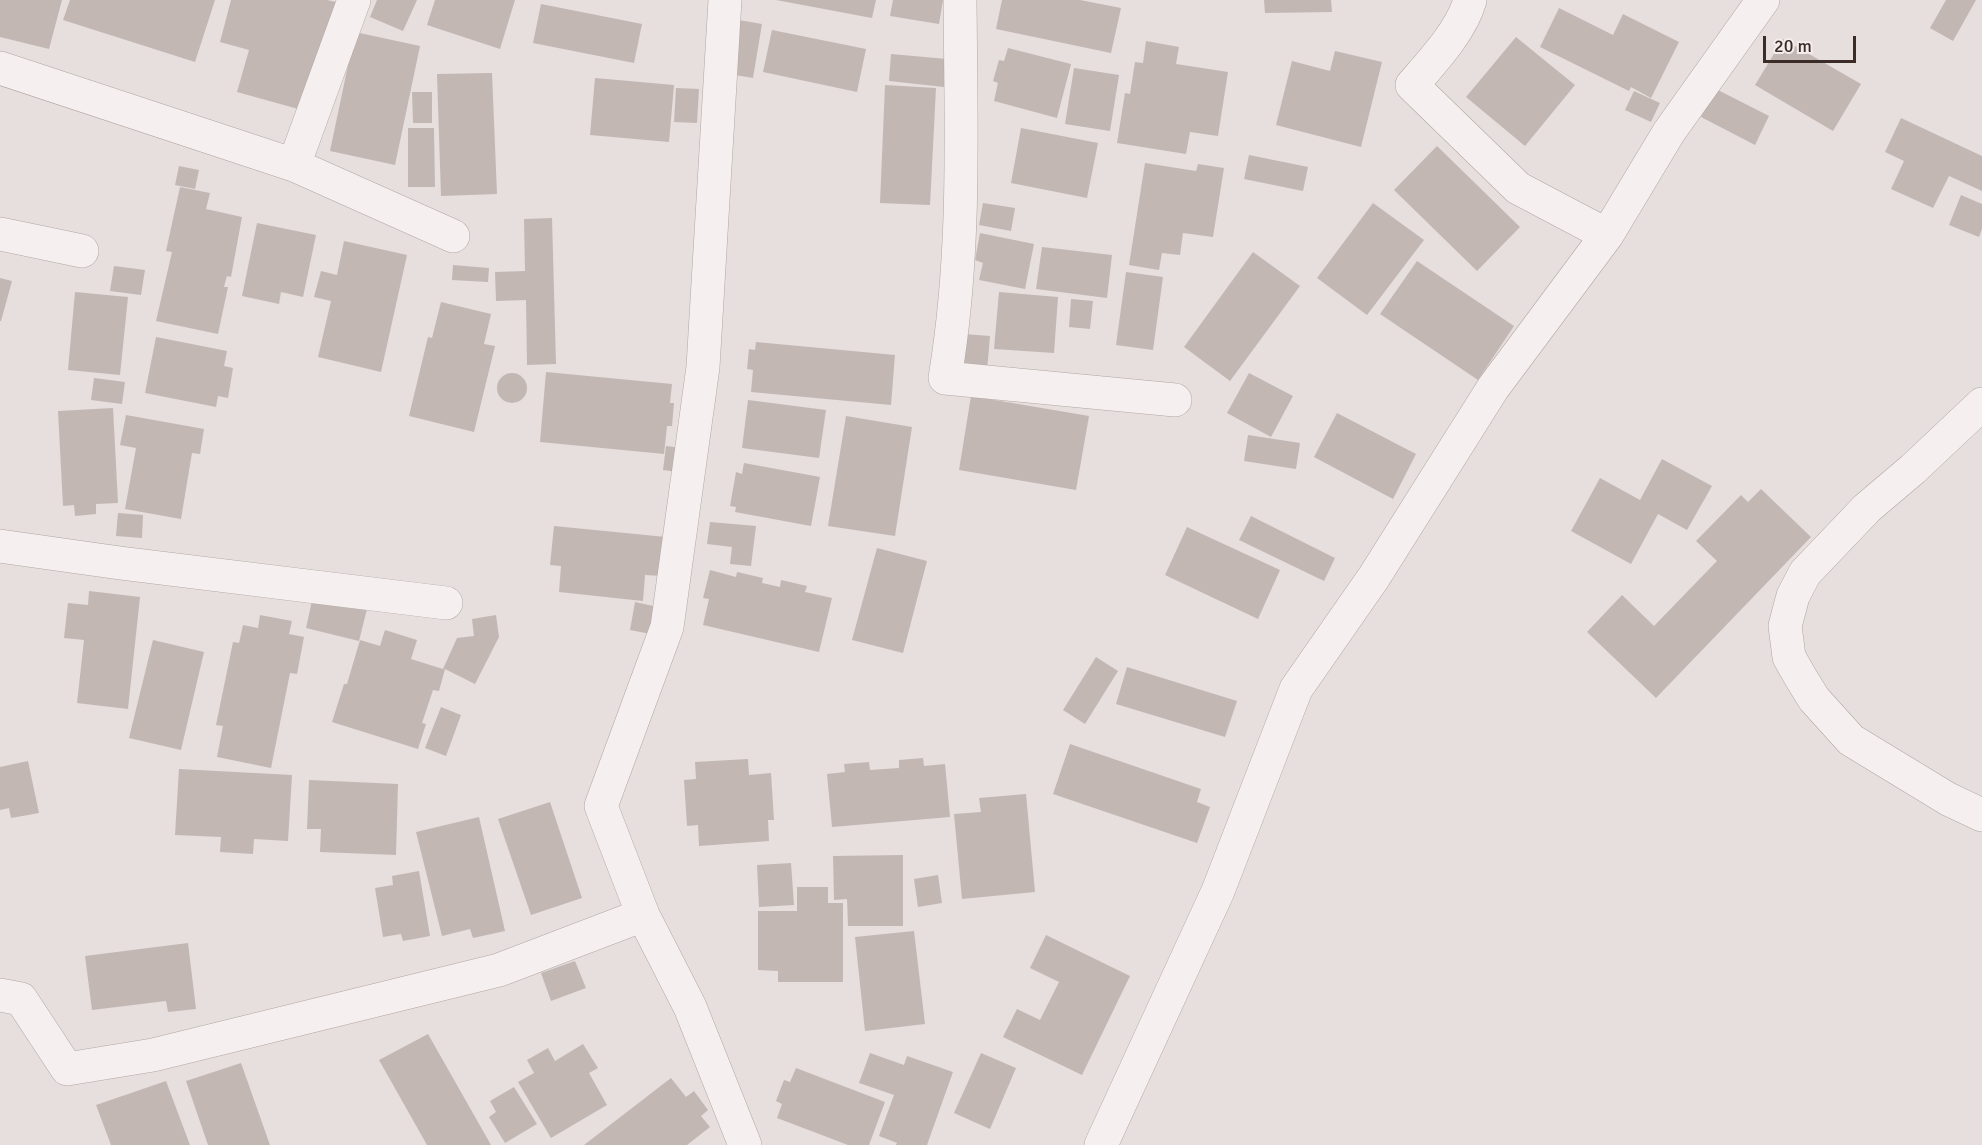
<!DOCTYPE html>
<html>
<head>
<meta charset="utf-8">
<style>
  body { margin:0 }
  #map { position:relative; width:1982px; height:1145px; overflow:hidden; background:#e6dfdd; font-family:Signika,sans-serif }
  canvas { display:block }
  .scale { position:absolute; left:1763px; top:36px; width:93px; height:27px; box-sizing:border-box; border:3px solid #3c2c27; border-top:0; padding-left:8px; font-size:18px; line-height:21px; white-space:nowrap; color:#3c2c27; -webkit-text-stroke:4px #f4edec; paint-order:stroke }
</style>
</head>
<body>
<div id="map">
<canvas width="1982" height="1145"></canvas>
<div class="scale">20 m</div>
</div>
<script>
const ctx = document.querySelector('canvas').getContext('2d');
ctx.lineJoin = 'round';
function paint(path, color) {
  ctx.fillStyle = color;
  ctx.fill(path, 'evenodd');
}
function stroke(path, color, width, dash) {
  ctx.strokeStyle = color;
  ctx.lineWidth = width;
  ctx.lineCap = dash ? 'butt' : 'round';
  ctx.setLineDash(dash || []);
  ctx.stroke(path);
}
const building = new Path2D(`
  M 0,0 L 62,0 L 49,49 L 0,37 Z
  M 70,0 L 215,0 L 195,62 L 63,20 Z
  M 231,0 L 327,0 L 340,3 L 309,112 L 237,92 L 249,50 L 220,42 Z
  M 377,0 L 417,0 L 403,31 L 370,17 Z
  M 435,0 L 515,0 L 500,49 L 427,25 Z
  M 776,0 L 876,0 L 872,18 Z
  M 893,0 L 943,0 L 939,24 L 890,16 Z
  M 1002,0 L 1080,0 L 1121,8 L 1111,53 L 996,29 Z
  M 1264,0 L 1331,0 L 1332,12 L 1265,13 Z
  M 1946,0 L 1976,0 L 1953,41 L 1930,28 Z
  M 541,4 L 642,24 L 634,63 L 533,43 Z
  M 1559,8 L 1613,35 L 1623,14 L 1679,42 L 1651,98 L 1631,87 L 1629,91 L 1540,47 Z
  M 739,20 L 762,24 L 753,78 L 729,74 Z
  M 772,30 L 866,49 L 857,92 L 763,72 Z
  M 355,32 L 420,46 L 395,165 L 330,151 Z
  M 1516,37 L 1575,85 L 1525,146 L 1466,97 Z
  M 1783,39 L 1861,84 L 1833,131 L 1755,85 Z
  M 1146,41 L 1179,47 L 1176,64 L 1228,72 L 1218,136 L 1190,132 L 1186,154 L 1117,143 L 1125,93 L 1130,94 L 1135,62 L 1143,63 Z
  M 1008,48 L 1071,64 L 1057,118 L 994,101 L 998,83 L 993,81 L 999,60 L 1004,61 Z
  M 1335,51 L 1382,62 L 1361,147 L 1276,125 L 1292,61 L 1330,71 Z
  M 891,54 L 947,59 L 944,87 L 889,81 Z
  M 1074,68 L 1119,75 L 1110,131 L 1065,124 Z
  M 492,73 L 497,194 L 441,196 L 437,74 Z
  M 595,78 L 674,85 L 669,142 L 590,135 Z
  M 885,85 L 936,88 L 930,205 L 880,203 Z
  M 676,88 L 699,89 L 697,123 L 674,122 Z
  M 1716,89 L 1769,116 L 1755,145 L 1701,117 Z
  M 1634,91 L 1660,103 L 1651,122 L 1625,110 Z
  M 412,92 L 432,92 L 432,123 L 413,123 Z
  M 1901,118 L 1982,156 L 1982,191 L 1949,176 L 1933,208 L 1891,189 L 1904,161 L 1885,152 Z
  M 408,128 L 434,128 L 435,187 L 408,187 Z
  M 1021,128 L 1098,143 L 1087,198 L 1011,183 Z
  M 1437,146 L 1520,227 L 1477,271 L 1394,190 Z
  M 1249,155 L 1308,167 L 1303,191 L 1244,179 Z
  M 1145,163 L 1196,171 L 1198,164 L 1224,168 L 1213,237 L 1183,233 L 1180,255 L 1162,253 L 1159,270 L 1129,265 Z
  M 179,166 L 199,170 L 195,189 L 175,185 Z
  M 180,187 L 210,193 L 206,209 L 242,217 L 231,277 L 227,276 L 224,287 L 228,287 L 218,334 L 156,321 L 172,252 L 166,251 Z
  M 1961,195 L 1982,204 L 1982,229 L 1979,237 L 1949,225 Z
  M 983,203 L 1015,208 L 1011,231 L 979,225 Z
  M 1373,203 L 1424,240 L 1367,315 L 1317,278 Z
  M 552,218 L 556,364 L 527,365 L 526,300 L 496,301 L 495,272 L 525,271 L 524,219 Z
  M 257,223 L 316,235 L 303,297 L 281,292 L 279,304 L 242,296 Z
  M 980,233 L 1034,244 L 1025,289 L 979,280 L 983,263 L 975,260 Z
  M 344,241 L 407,255 L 381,372 L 318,357 L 331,301 L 314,297 L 321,271 L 337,275 Z
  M 1042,247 L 1112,255 L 1107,298 L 1036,289 Z
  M 1253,252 L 1300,286 L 1230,381 L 1184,347 Z
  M 1417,261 L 1514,326 L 1478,380 L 1380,314 Z
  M 453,265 L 489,268 L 488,282 L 452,280 Z
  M 114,266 L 145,270 L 141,295 L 110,291 Z
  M 1126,272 L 1163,277 L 1153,350 L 1116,345 Z
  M 0,278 L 12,281 L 1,321 L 0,321 Z
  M 75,292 L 128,297 L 120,375 L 68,370 Z
  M 999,292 L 1058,297 L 1054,353 L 994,349 Z
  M 1071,299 L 1093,301 L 1090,329 L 1069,327 Z
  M 441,302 L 491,314 L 484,344 L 495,346 L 474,432 L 409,416 L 428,337 L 432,338 Z
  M 964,334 L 990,336 L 987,371 L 961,369 Z
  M 156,337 L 227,351 L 224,366 L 233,368 L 228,398 L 218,396 L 216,407 L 145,393 Z
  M 756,342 L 895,355 L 891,405 L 751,392 L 753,370 L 747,369 L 749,349 L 755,350 Z
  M 546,372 L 672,384 L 670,403 L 674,403 L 672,426 L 667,426 L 664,454 L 540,442 Z
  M497 388a15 15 0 1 1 30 0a15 15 0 1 1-30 0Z
  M 1249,373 L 1293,396 L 1271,437 L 1227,413 Z
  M 94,378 L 125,382 L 122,404 L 91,400 Z
  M 971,396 L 1089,416 L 1076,490 L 959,470 Z
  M 748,400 L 826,410 L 819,458 L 742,448 Z
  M 113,408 L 118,503 L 96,504 L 96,514 L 75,516 L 74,505 L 63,506 L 58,411 Z
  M 1337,413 L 1416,454 L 1393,499 L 1314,457 Z
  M 126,415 L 204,429 L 200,454 L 192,453 L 181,519 L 125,509 L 136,448 L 120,445 Z
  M 846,416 L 912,427 L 895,536 L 828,526 Z
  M 1248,435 L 1300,443 L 1296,469 L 1244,461 Z
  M 666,446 L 682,448 L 679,472 L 663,470 Z
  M 1662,459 L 1712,486 L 1687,530 L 1658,514 L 1631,564 L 1571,531 L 1600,478 L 1640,500 Z
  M 744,463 L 820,477 L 811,526 L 735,512 L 736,507 L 730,506 L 736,472 L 742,474 Z
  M 1761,489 L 1811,537 L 1656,698 L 1587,632 L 1622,595 L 1654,626 L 1717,561 L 1696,541 L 1741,495 L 1748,502 Z
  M 118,513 L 143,515 L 142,538 L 116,536 Z
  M 1251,516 L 1335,558 L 1324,581 L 1239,540 Z
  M 710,522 L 756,526 L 751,566 L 730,564 L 732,547 L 707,544 Z
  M 554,526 L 666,537 L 662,576 L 645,575 L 643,601 L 559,592 L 561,566 L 550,565 Z
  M 1187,527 L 1280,570 L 1258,619 L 1165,575 Z
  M 877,548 L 927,561 L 903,653 L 852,640 Z
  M 710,570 L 736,577 L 737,572 L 763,578 L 762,583 L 780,587 L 781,580 L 807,586 L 805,592 L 832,598 L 819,652 L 703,625 L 709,599 L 703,598 Z
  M 89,591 L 140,597 L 128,709 L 77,703 L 84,640 L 64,638 L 68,603 L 88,605 Z
  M 313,596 L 367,609 L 359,641 L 306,628 Z
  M 635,602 L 662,608 L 656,635 L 630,630 Z
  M 260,615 L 292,621 L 289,634 L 304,637 L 297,674 L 290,673 L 271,768 L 217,757 L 223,726 L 216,725 L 233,642 L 239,643 L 243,625 L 258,628 Z
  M 496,615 L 499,637 L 475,684 L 445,669 L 439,691 L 433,690 L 422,723 L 426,724 L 418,749 L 332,722 L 344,684 L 347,684 L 360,640 L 380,646 L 385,630 L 417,640 L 411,659 L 443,669 L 457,638 L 474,636 L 472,619 Z
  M 153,640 L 204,652 L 181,750 L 129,738 Z
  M 1096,657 L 1118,671 L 1085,724 L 1063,710 Z
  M 1127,667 L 1237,701 L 1225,737 L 1116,704 Z
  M 441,707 L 461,715 L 446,756 L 425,748 Z
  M 1070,744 L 1201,789 L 1197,802 L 1210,807 L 1197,843 L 1053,794 Z
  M 923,758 L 924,766 L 945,764 L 950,817 L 832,827 L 827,774 L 845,772 L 844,764 L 869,762 L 870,770 L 899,768 L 899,760 Z
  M 748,759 L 749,775 L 771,773 L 774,820 L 768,820 L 769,841 L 699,846 L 698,825 L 687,826 L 684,780 L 696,779 L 695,762 Z
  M 28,761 L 39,813 L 11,818 L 9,808 L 0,810 L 0,767 Z
  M 179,769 L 292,775 L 288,841 L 254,839 L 253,854 L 220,852 L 221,837 L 175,835 Z
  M 309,780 L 398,784 L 396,855 L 320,852 L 321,829 L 307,829 Z
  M 1026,794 L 1035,892 L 962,899 L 954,814 L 981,812 L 979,798 Z
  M 550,802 L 582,898 L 531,915 L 498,819 Z
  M 479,817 L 505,931 L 473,938 L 470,929 L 442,936 L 416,832 Z
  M 903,855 L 903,926 L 848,926 L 847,899 L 834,900 L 833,856 Z
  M 791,863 L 794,905 L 759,907 L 757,865 Z
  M 419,871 L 430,936 L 403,941 L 401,934 L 383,937 L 375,888 L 393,885 L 392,876 Z
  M 938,875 L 942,903 L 918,907 L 914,879 Z
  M 797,887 L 828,887 L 828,903 L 843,903 L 843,982 L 778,982 L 778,971 L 758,970 L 758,911 L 797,911 Z
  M 914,931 L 925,1024 L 865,1031 L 855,937 Z
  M 1046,935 L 1130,976 L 1082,1075 L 1003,1037 L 1017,1009 L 1040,1020 L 1059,982 L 1030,968 Z
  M 188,943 L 196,1009 L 168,1012 L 166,1001 L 92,1010 L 85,956 Z
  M 575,961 L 586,988 L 551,1001 L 541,973 Z
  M 428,1034 L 491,1145 L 427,1145 L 379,1060 Z
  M 583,1044 L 598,1068 L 589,1073 L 607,1105 L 551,1138 L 518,1082 L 534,1073 L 527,1060 L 548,1048 L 555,1061 Z
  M 870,1053 L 904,1065 L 907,1056 L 953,1072 L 927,1145 L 896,1145 L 897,1143 L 879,1136 L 894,1095 L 859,1083 Z
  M 981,1053 L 1016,1068 L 990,1129 L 954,1113 Z
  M 241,1063 L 270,1145 L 208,1145 L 186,1081 Z
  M 796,1068 L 885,1102 L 869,1145 L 848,1145 L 777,1118 L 782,1104 L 776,1101 L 784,1080 L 790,1082 Z
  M 671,1078 L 686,1097 L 694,1091 L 708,1110 L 701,1116 L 710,1127 L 687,1145 L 584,1145 Z
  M 166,1081 L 190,1145 L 111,1145 L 96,1105 Z
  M 514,1087 L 537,1124 L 505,1143 L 489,1117 L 496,1112 L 490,1101 Z`);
const minor = new Path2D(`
  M 725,0 L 703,367 L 667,627 L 601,806 L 643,915 L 690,1007 L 745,1145
  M 960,0 C 961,126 966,253 945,378 L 1175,400
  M 1470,0 C 1462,30 1432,62 1412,85 L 1518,188 L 1607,235
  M 0,68 L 294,165 L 453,236
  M 294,165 L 354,0
  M 0,234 L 82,251
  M 1982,404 L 1913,469 L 1867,508 L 1805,573 L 1793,596 L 1785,626 L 1789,657 L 1801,678 L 1814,699 L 1851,740 L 1948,799 L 1982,815
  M 0,546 L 120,563 L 446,603
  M 0,995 L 21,999 L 67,1069 L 153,1055 L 499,970 L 643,915
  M 1101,1145 L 1218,891 L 1296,689 L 1374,577 L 1493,388 L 1607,235 L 1669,132 L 1763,0`);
paint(building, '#c3b7b4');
stroke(minor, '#b0a6a3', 34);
stroke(minor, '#f5f0ef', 33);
</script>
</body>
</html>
